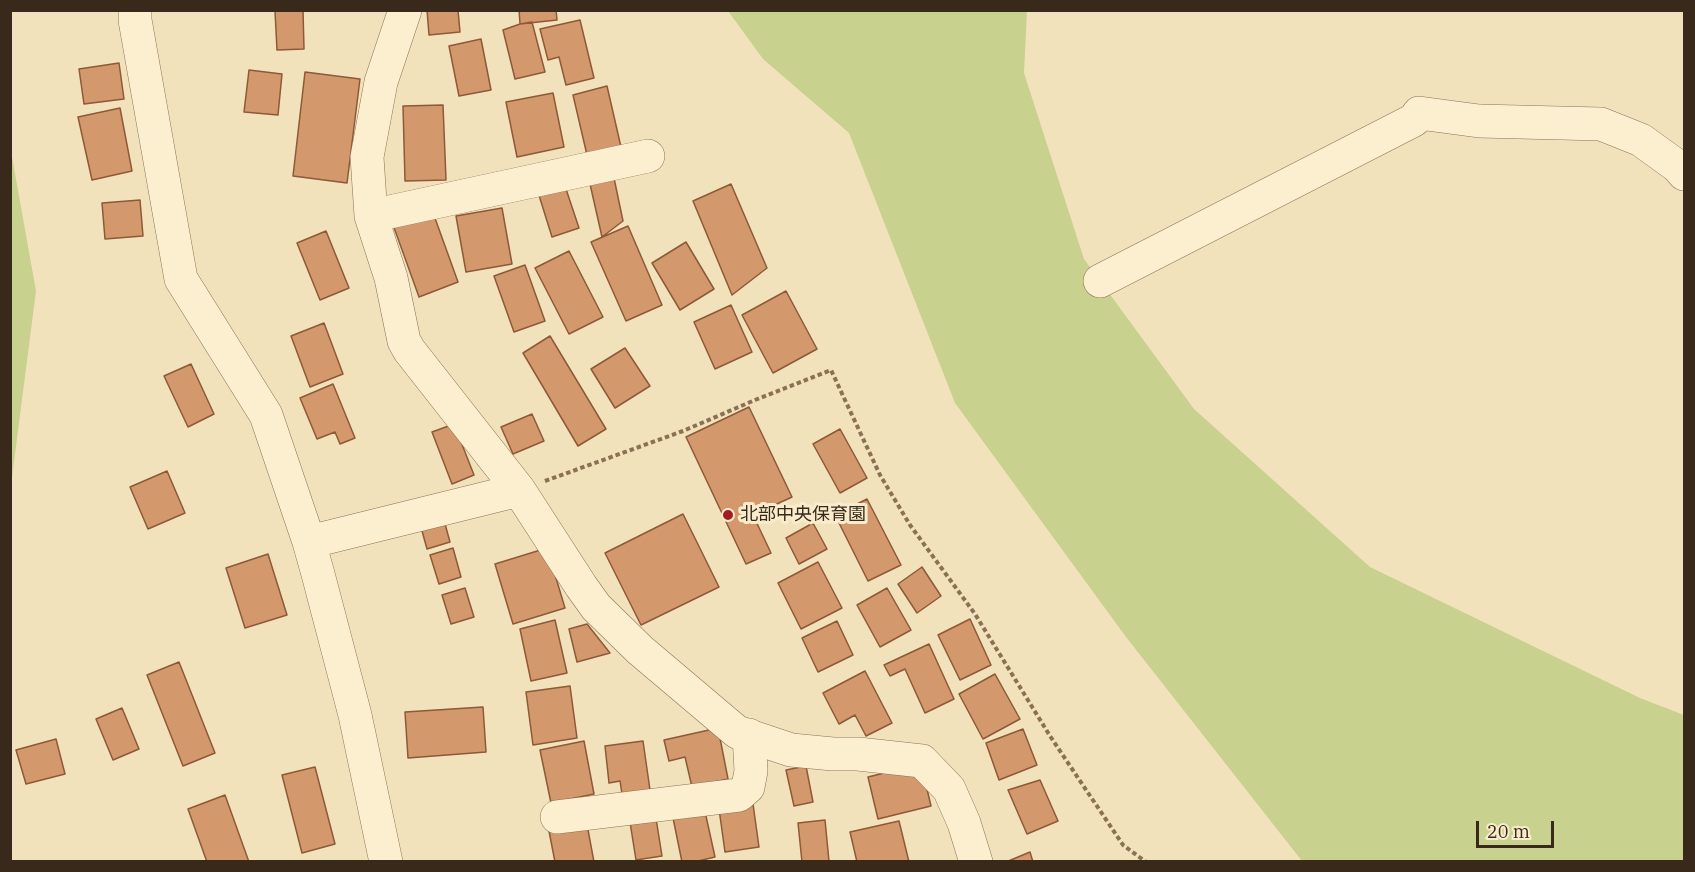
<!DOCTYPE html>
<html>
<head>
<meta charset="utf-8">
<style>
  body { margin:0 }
  #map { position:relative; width:1695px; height:872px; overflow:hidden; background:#f2e2bc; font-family:"IBM Plex Serif",serif }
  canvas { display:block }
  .frame { position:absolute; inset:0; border:12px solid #39291a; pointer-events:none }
  .scale { position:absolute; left:1476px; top:821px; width:78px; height:27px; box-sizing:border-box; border:3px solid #39291a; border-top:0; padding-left:8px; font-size:18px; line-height:21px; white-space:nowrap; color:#39291a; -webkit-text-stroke:4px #f9eccc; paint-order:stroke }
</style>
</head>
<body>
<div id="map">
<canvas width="1695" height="872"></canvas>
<div class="frame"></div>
<div class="scale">20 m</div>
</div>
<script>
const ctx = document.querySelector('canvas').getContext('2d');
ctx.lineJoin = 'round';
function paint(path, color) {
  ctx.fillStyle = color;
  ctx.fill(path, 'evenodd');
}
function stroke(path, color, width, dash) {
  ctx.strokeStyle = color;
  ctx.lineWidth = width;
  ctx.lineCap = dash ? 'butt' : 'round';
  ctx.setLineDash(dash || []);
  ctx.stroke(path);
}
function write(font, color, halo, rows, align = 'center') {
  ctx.font = font + ' "IBM Plex Serif","Noto Sans JP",serif';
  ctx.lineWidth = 6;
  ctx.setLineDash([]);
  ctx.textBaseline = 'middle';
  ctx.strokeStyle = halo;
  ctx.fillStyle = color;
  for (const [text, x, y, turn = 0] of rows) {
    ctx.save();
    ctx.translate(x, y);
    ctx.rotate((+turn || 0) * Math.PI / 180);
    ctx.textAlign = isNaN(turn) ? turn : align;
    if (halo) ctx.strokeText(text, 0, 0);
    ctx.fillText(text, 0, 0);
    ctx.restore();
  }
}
const green = new Path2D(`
  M 728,11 L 1027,11 L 1024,73 L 1084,259 L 1194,409 L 1370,567 L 1640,698 L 1684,715 L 1684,861 L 1302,861 L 1126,637 L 955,403 L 849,133 L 763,59 Z
  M 11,151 L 36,291 L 11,485 Z`);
const building = new Path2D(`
  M 303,10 L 304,49 L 277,50 L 275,11 Z
  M 427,10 L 458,10 L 460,32 L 429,35 Z
  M 519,10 L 556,10 L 557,20 L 520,24 Z
  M 580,20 L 594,78 L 566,85 L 559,57 L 548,60 L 540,29 Z
  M 532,22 L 545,72 L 515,79 L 503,30 L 520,24 Z
  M 481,39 L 491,90 L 459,96 L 449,46 Z
  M 119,63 L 124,99 L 84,104 L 79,69 Z
  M 249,70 L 282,74 L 278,115 L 244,112 Z
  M 305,72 L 360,79 L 347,183 L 293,176 Z
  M 607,86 L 621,147 L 587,155 L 573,95 Z
  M 553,93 L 564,147 L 517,157 L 506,102 Z
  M 443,105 L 446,180 L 405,181 L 403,106 Z
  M 120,108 L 132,171 L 92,180 L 78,117 Z
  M 614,178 L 623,221 L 602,237 L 590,184 Z
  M 563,180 L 579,228 L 552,237 L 537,189 Z
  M 731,184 L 767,268 L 732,295 L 693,201 Z
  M 140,200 L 143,236 L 105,239 L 102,203 Z
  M 431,207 L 458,282 L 419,297 L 392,222 Z
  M 502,208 L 512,264 L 466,272 L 456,216 Z
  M 628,226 L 662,305 L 626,321 L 591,242 Z
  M 326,231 L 349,288 L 320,300 L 297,243 Z
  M 686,242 L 714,289 L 680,310 L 652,263 Z
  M 569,251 L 603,317 L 569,334 L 535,268 Z
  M 525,265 L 545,321 L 514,332 L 494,276 Z
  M 786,291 L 817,349 L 773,373 L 742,315 Z
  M 731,305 L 752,352 L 715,369 L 694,322 Z
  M 324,323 L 343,374 L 310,387 L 291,336 Z
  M 550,336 L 606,429 L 578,446 L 523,353 Z
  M 625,348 L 650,386 L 615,408 L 591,369 Z
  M 191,364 L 214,414 L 188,427 L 164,376 Z
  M 333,384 L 355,438 L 340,444 L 335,432 L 317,439 L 300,398 Z
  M 749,407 L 792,497 L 753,515 L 771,553 L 746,564 L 686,437 Z
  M 532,414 L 544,441 L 513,454 L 501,427 Z
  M 454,424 L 474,475 L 452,484 L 432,432 Z
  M 840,429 L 867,478 L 840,493 L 813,444 Z
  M 167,471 L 185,513 L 148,529 L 130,487 Z
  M 867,499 L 901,565 L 868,581 L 835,515 Z
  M 442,513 L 450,542 L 427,549 L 419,520 Z
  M 683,514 L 719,587 L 641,625 L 605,553 Z
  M 813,523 L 827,549 L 799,564 L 786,538 Z
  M 453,548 L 461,577 L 439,584 L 430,555 Z
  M 547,548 L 565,608 L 513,624 L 495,564 Z
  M 268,554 L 287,615 L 245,628 L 226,568 Z
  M 818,562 L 842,608 L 801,629 L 778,583 Z
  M 922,567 L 941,596 L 917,613 L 898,584 Z
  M 465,588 L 474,617 L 451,624 L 442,595 Z
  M 887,588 L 911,630 L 880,647 L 857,605 Z
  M 970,619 L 991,665 L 960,680 L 938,635 Z
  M 555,620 L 567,673 L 531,681 L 520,629 Z
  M 837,621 L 853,655 L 818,672 L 802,638 Z
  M 587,624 L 610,653 L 577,662 L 569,629 Z
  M 929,644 L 954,699 L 925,713 L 905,669 L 890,676 L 884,665 Z
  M 179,662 L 215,753 L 183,766 L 147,675 Z
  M 865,671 L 892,723 L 866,736 L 855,715 L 839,724 L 823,693 Z
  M 995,674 L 1020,719 L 983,739 L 959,694 Z
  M 570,686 L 577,738 L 533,745 L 526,692 Z
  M 483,707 L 486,752 L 408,758 L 405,712 Z
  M 122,708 L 139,749 L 113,760 L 96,719 Z
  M 718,728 L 728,779 L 692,787 L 685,757 L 669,761 L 664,740 Z
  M 1023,729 L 1037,765 L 999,780 L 986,743 Z
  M 56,739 L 65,774 L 26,784 L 16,750 Z
  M 584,741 L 594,794 L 551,803 L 540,750 Z
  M 643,741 L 650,790 L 622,794 L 620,781 L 609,783 L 605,746 Z
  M 921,764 L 931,806 L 878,819 L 868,777 Z
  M 806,766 L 813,802 L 794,806 L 786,770 Z
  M 315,767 L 335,844 L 302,853 L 282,775 Z
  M 1040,780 L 1058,821 L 1027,834 L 1008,790 Z
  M 225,795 L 249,862 L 207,862 L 188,809 Z
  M 753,804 L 759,847 L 725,852 L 719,809 Z
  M 704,807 L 715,857 L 694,862 L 682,862 L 672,813 Z
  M 655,812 L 662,856 L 636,860 L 629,816 Z
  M 586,819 L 594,862 L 555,862 L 548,826 Z
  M 825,820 L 829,861 L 802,862 L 798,823 Z
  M 899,821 L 909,862 L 857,862 L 850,832 Z
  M 1030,852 L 1033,862 L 1006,862 Z`);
const path = new Path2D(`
  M 545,481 L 683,431 L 755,400 L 831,370 L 880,475 L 910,525 L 975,614 L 1050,736 L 1123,845 L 1146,862`);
const minor = new Path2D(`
  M 135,10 L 135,20 L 181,279 L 266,415 L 309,542 L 318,574 L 355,715 L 386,862
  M 648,156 L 371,216 L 391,278 L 404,341 L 409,350 L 519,490 L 581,586 L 596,607 L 640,650 L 737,732 L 791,750 L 833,754 L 858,754 L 922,761 L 949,789 L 964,823 L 976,862
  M 371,216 L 367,157 L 381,82 L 405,10
  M 1100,281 L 1414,120 L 1419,113 L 1479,121 L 1601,124 L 1641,140 L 1677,166 L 1684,174
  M 309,542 L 519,490
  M 557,817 L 739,795 L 748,787 L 751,771 L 749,735`);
const markers = [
  [728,515,6,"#a01e1f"]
];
const poiNames = [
  ["北部中央保育園",740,515]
];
paint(green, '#c9d18f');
paint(building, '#d4986d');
stroke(building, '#8d5937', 1.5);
stroke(minor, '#8b7154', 34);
stroke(path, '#8b7154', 4, [4.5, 3]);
stroke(minor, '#fcefcf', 33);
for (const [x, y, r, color] of markers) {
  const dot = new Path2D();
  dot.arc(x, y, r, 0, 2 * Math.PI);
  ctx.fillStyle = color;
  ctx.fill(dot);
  stroke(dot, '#f9eccc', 2);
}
write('18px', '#39291a', '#f9eccc', poiNames, 'left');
</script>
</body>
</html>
